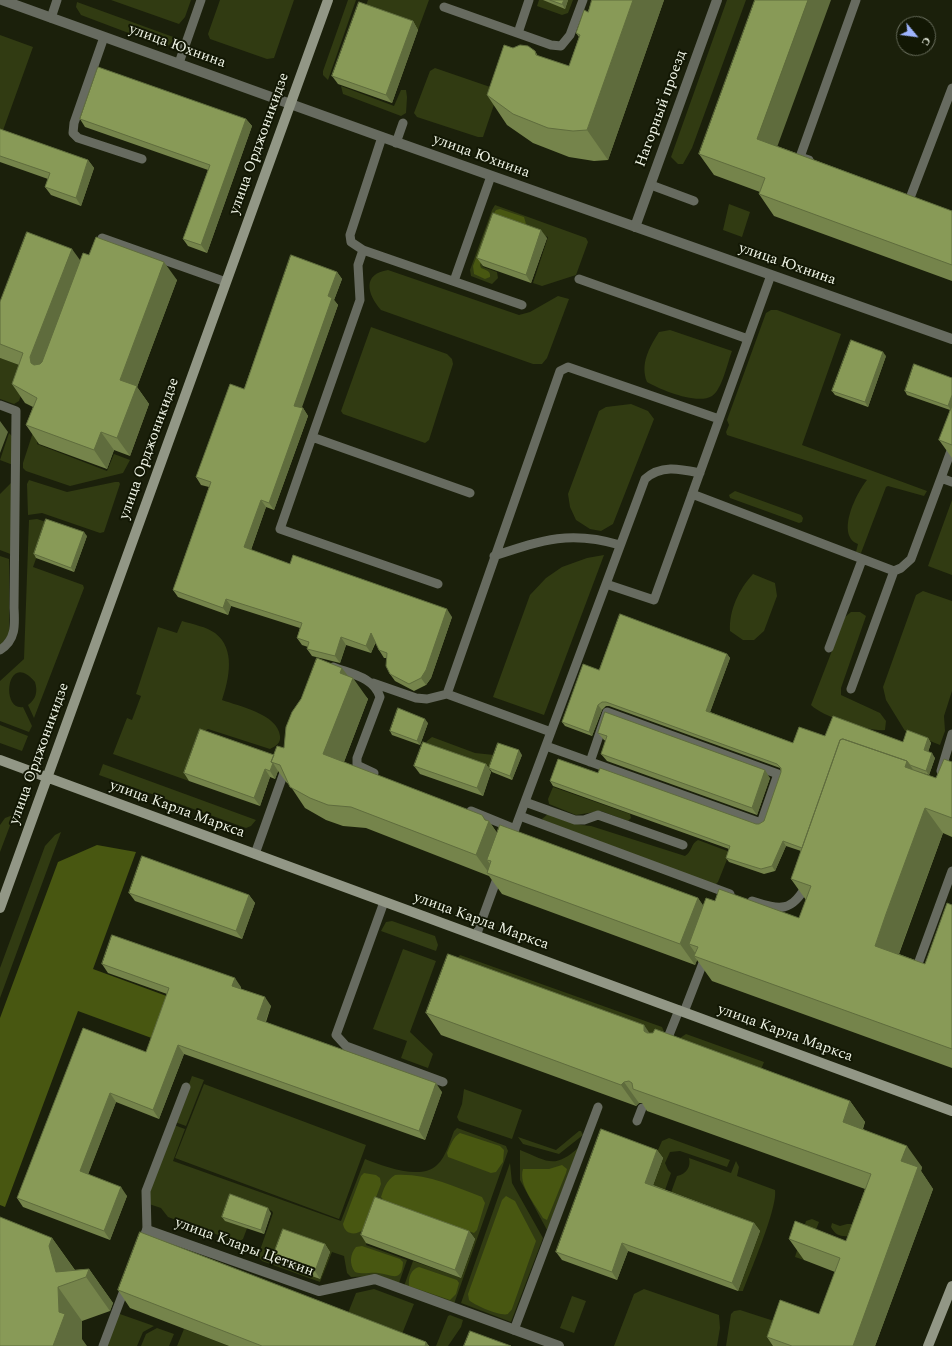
<!DOCTYPE html>
<html>
<head>
<meta charset="utf-8">
<style>
  body { margin:0 }
  #map { position:relative; width:952px; height:1346px; overflow:hidden; background:#1b200b; font-family:Spectral,serif }
  canvas { display:block }
  .north { position:absolute; left:896px; top:16px; width:40px; height:40px; box-sizing:border-box; background:#121704; border:1px solid #6a6f5e; border-radius:50%; rotate:119deg; font-size:11px; font-weight:700; line-height:16px; text-align:center; color:#eff4e6 }
  .north::after { content:''; display:block; margin:auto; width:14px; height:18px; background:#9eb4fd; clip-path:polygon(50% 0,100% 100%,50% 72%,0 100%) }
</style>
</head>
<body>
<div id="map">
<canvas width="952" height="1346"></canvas>
<div class="north">С</div>
</div>
<script>
const ctx = document.querySelector('canvas').getContext('2d');
ctx.lineJoin = 'round';
function paint(path, color) {
  ctx.fillStyle = color;
  ctx.fill(path, 'evenodd');
}
function stroke(path, color, width, dash) {
  ctx.strokeStyle = color;
  ctx.lineWidth = width;
  ctx.lineCap = dash ? 'butt' : 'round';
  ctx.setLineDash(dash || []);
  ctx.stroke(path);
}
function write(font, color, halo, rows, align = 'center') {
  ctx.font = font + ' Spectral,serif';
  ctx.lineWidth = 4;
  ctx.setLineDash([]);
  ctx.textBaseline = 'middle';
  ctx.strokeStyle = halo;
  ctx.fillStyle = color;
  for (const [text, x, y, turn = 0] of rows) {
    ctx.save();
    ctx.translate(x, y);
    ctx.rotate((+turn || 0) * Math.PI / 180);
    ctx.textAlign = isNaN(turn) ? turn : align;
    if (halo) ctx.strokeText(text, 0, 0);
    ctx.fillText(text, 0, 0);
    ctx.restore();
  }
}
const green = new Path2D(`
  M 111,0 L 191,0 L 185,17 L 179,24 Z
  M 220,0 L 294,0 L 274,58 L 267,59 L 210,39 L 208,34 Z
  M 348,0 L 356,0 L 328,80 L 323,75 L 323,71 Z
  M 368,0 L 429,0 L 418,30 L 364,10 Z
  M 539,0 L 573,0 L 568,13 L 562,15 L 537,6 Z
  M 727,0 L 746,0 L 692,148 L 683,164 L 678,164 L 671,157 Z
  M 77,2 L 176,38 L 168,46 L 163,46 L 81,15 L 76,7 Z
  M 0,35 L 33,47 L 1,136 L 0,136 Z
  M 435,68 L 496,89 L 498,93 L 483,137 L 478,137 L 417,117 L 414,113 L 430,71 Z
  M 341,86 L 394,106 L 401,90 L 406,90 L 407,97 L 406,113 L 401,116 L 343,94 Z
  M 729,204 L 750,212 L 742,237 L 723,230 Z
  M 495,205 L 586,238 L 588,242 L 576,275 L 542,286 L 533,283 L 548,237 L 499,219 L 497,220 L 482,265 L 483,267 L 497,272 L 498,278 L 492,284 L 471,276 L 470,270 L 492,210 Z
  M 388,270 L 519,315 L 530,312 L 558,296 L 569,299 L 547,358 L 542,364 L 533,364 L 381,310 C 367,294 362,274 388,270 Z
  M 771,310 L 777,310 L 841,334 L 802,445 L 927,491 L 924,496 L 888,486 L 886,487 L 861,553 L 856,552 L 858,544 C 835,535 857,492 867,480 L 727,435 L 726,432 L 729,425 L 727,420 L 766,313 Z
  M 371,327 L 447,354 L 452,359 L 453,364 L 429,440 L 425,443 L 343,414 L 341,411 Z
  M 670,330 L 732,351 C 728,361 722,390 712,396 C 697,405 661,390 647,382 C 640,364 649,348 659,332 Z
  M 0,358 L 30,369 L 19,401 L 14,404 L 0,399 Z
  M 631,404 L 648,411 L 654,419 L 613,524 L 601,531 L 590,529 L 576,520 L 570,507 L 568,494 L 599,411 L 606,407 Z
  M 48,411 L 37,444 L 107,471 L 114,454 L 130,460 L 123,473 L 70,486 L 26,471 L 23,468 L 23,463 L 36,423 Z
  M 9,433 L 12,436 L 13,465 L 0,460 Z
  M 29,480 L 67,492 L 115,482 L 119,482 L 120,484 L 104,532 L 100,533 L 42,513 L 28,515 L 27,484 Z
  M 11,483 L 13,555 L 0,550 L 0,494 Z
  M 735,491 L 801,515 L 803,518 L 802,522 L 799,523 L 730,498 L 729,495 Z
  M 952,500 L 952,575 L 928,566 Z
  M 37,519 L 49,523 L 33,567 L 83,585 L 84,588 L 34,718 L 28,705 C 36,699 38,692 35,682 C 7,649 0,711 23,707 L 32,726 L 29,732 L 0,721 L 0,681 L 24,659 L 29,520 Z
  M 604,555 L 544,715 L 493,697 L 530,595 L 546,578 L 562,567 L 587,558 Z
  M 0,556 L 9,559 L 9,634 L 0,646 Z
  M 753,574 L 775,583 L 777,596 L 764,631 L 754,640 L 743,640 L 730,631 C 729,610 739,589 753,574 Z
  M 923,591 L 952,601 L 952,691 L 944,716 L 945,731 L 940,745 L 905,731 L 886,700 L 883,687 L 916,595 Z
  M 851,612 L 860,612 L 866,616 L 841,688 L 841,695 L 880,713 L 886,721 L 885,730 C 869,732 823,717 811,705 L 845,617 Z
  M 182,621 C 192,624 207,627 215,633 C 236,649 229,679 222,700 C 238,706 278,714 280,736 C 281,743 276,746 270,749 L 208,729 L 205,731 L 205,737 L 189,781 L 113,754 L 127,718 L 132,720 L 141,696 L 136,694 L 158,627 L 177,633 Z
  M 0,725 L 28,736 L 22,751 L 0,743 Z
  M 432,737 L 475,753 L 494,755 L 491,768 L 487,769 L 425,745 L 427,741 Z
  M 103,764 L 256,820 L 251,826 L 246,828 L 99,775 Z
  M 553,787 L 630,814 L 631,818 L 628,821 L 601,811 L 576,815 L 549,804 L 548,799 Z
  M 548,814 L 581,825 L 591,826 L 685,856 C 692,852 691,843 698,840 L 730,852 L 718,882 L 715,885 L 545,822 L 542,819 Z
  M 13,815 L 14,815 L 0,852 L 0,825 L 5,818 Z
  M 61,832 L 0,998 L 0,968 L 45,846 L 55,835 Z
  M 392,921 L 435,936 L 438,945 L 436,951 L 381,931 L 386,922 Z
  M 403,949 L 436,961 L 410,1032 L 433,1054 L 428,1068 L 401,1058 L 407,1041 L 373,1029 Z
  M 460,955 L 662,1027 L 665,1034 L 665,1038 L 456,960 Z
  M 686,1034 L 764,1062 L 760,1072 L 679,1042 L 680,1038 Z
  M 192,1076 L 204,1080 L 186,1126 L 175,1122 Z
  M 204,1084 L 366,1145 L 339,1219 L 175,1158 Z
  M 464,1089 L 522,1110 L 512,1139 L 459,1121 L 457,1117 L 462,1104 Z
  M 174,1125 L 185,1129 L 173,1161 L 341,1221 L 365,1159 C 383,1166 421,1181 437,1165 C 446,1157 450,1141 454,1131 L 457,1128 L 506,1146 L 508,1151 L 454,1304 L 404,1286 L 413,1261 L 461,1278 L 475,1239 L 380,1205 L 366,1245 L 407,1260 L 399,1283 L 378,1276 L 351,1277 L 347,1273 L 344,1256 L 332,1252 L 320,1282 L 262,1261 L 258,1256 L 273,1213 L 272,1211 L 257,1205 L 255,1207 L 243,1239 L 240,1241 L 235,1241 L 168,1217 L 161,1208 L 149,1204 L 149,1191 Z
  M 579,1131 L 581,1131 L 583,1135 L 559,1154 L 523,1144 L 518,1137 L 556,1150 Z
  M 613,1134 L 658,1150 L 662,1141 L 669,1138 L 730,1160 L 727,1167 L 680,1151 L 670,1152 L 665,1163 L 668,1170 L 671,1173 L 663,1196 L 650,1191 Z
  M 579,1147 L 547,1230 L 520,1180 L 520,1150 C 548,1161 554,1170 579,1147 Z
  M 689,1158 L 731,1173 L 736,1161 L 739,1167 L 737,1176 L 775,1190 C 778,1207 750,1272 743,1291 L 738,1291 L 760,1231 L 669,1198 L 677,1176 C 687,1174 691,1166 689,1158 Z
  M 510,1163 L 512,1183 L 543,1238 L 511,1322 L 461,1303 Z
  M 812,1219 L 819,1222 L 804,1260 L 795,1257 L 806,1221 Z
  M 832,1223 L 840,1226 L 847,1224 L 858,1224 L 849,1236 C 841,1237 835,1235 831,1227 Z
  M 374,1289 L 414,1304 L 398,1344 L 344,1323 L 356,1293 Z
  M 644,1289 L 719,1315 L 720,1328 L 717,1346 L 614,1346 L 634,1294 Z
  M 572,1296 L 586,1301 L 574,1333 L 560,1328 Z
  M 740,1310 L 774,1321 L 786,1346 L 726,1346 L 731,1314 L 734,1311 Z
  M 117,1313 L 154,1326 L 143,1332 L 137,1346 L 105,1346 Z
  M 450,1315 L 463,1320 L 461,1327 L 448,1346 L 436,1346 L 448,1316 Z
  M 157,1328 L 174,1334 L 169,1346 L 141,1346 L 146,1334 Z
  M 184,1329 L 229,1346 L 177,1346 Z`);
const forest = new Path2D(`
  M 500,209 L 524,217 L 526,224 L 524,226 L 496,219 L 480,265 L 481,268 C 486,270 491,271 490,277 L 485,279 L 474,274 L 473,266 L 492,216 L 496,210 Z
  M 97,845 L 136,852 L 93,969 L 172,998 L 157,1040 L 78,1011 L 5,1207 L 0,1205 L 0,1018 L 58,862 Z
  M 460,1133 L 500,1146 L 504,1150 L 503,1162 L 496,1172 L 491,1173 L 448,1157 L 447,1153 C 450,1146 453,1137 460,1133 Z
  M 562,1165 L 567,1169 L 566,1173 L 547,1220 L 543,1218 C 535,1204 518,1185 523,1169 L 549,1169 Z
  M 364,1173 L 376,1175 L 380,1178 L 381,1184 L 364,1229 C 356,1236 345,1235 343,1224 L 361,1176 Z
  M 395,1175 C 426,1173 453,1186 482,1197 L 485,1203 L 477,1230 L 474,1233 L 385,1202 L 381,1197 C 384,1188 386,1181 395,1175 Z
  M 506,1196 L 515,1201 L 536,1241 L 512,1309 C 512,1310 508,1313 508,1314 C 501,1317 474,1305 469,1300 L 468,1294 L 502,1200 Z
  M 362,1246 L 400,1259 L 403,1262 C 402,1284 391,1274 378,1273 C 370,1272 364,1275 355,1272 C 349,1264 350,1254 356,1247 Z
  M 419,1267 L 457,1280 L 459,1283 L 456,1294 L 450,1300 L 409,1286 C 408,1278 411,1269 419,1267 Z`);
const lane = new Path2D(`
  M 444,7 L 551,45 L 561,46 L 570,35 L 583,0
  M 51,18 L 57,0
  M 518,33 L 529,0
  M 104,37 L 74,123 L 73,133 L 78,138 L 142,159
  M 179,63 L 201,0
  M 382,137 L 350,235 L 351,242 L 363,250 L 358,265 L 360,300 L 312,437 L 470,493
  M 396,143 L 403,123
  M 809,160 L 800,157 L 856,0
  M 651,185 L 694,201
  M 910,198 L 952,88
  M 98,249 L 102,238 L 226,282
  M 363,250 L 522,305
  M 579,279 L 748,339
  M 454,281 L 491,176
  M 0,405 L 16,411 L 14,608 C 15,625 16,640 0,650
  M 312,437 L 280,529 L 438,584
  M 952,448 L 941,478 L 952,482
  M 692,494 L 894,571 L 901,568 L 911,559 L 941,478
  M 494,556 C 542,540 570,530 620,545
  M 606,584 L 645,479 C 661,464 681,469 700,473
  M 829,648 L 862,560
  M 333,667 C 351,674 374,677 380,697 L 357,758 L 357,765 L 374,773
  M 373,683 L 416,698 L 427,699 L 447,694 L 551,732
  M 851,689 L 894,571
  M 447,694 L 560,371 L 568,367 L 719,419
  M 546,746 L 761,823 L 778,774 L 607,712 L 590,762
  M 941,771 L 952,734
  M 525,802 L 575,820 L 584,820 L 598,815 L 683,845
  M 471,811 L 515,829
  M 520,816 L 730,894
  M 510,842 L 606,584 L 654,600 L 771,275
  M 255,854 L 286,767
  M 752,901 C 780,910 792,913 807,884
  M 384,902 L 336,1035 L 346,1046 L 443,1082
  M 476,936 L 499,873
  M 918,964 L 952,871
  M 684,1012 L 706,955
  M 665,1045 L 679,1010
  M 637,1121 L 642,1108
  M 147,1230 L 146,1191 L 186,1087
  M 514,1330 L 598,1107
  M 103,1346 L 126,1285`);
const street = new Path2D(`
  M 2,0 L 382,137 L 952,339
  M 635,227 L 717,0
  M 141,1246 L 147,1230 L 319,1291 L 375,1279 L 559,1346`);
const secondary = new Path2D(`
  M 0,760 L 952,1111
  M 0,908 L 328,0
  M 928,1346 L 952,1286`);
const wall = new Path2D(`
  M 543,0 L 568,0 L 565,9 Z
  M 592,0 L 664,0 L 608,160 L 594,161 L 569,157 L 533,143 L 507,125 L 487,95 L 513,48 L 535,51 L 538,56 L 569,66 L 579,37 L 576,33 L 588,12 Z
  M 413,21 L 418,30 L 392,103 L 338,84 L 332,76 Z
  M 80,119 L 246,119 L 252,126 L 207,253 L 188,246 L 183,239 L 208,170 L 85,127 Z
  M 0,129 L 88,160 L 94,168 L 81,206 L 51,195 L 45,187 L 48,179 L 0,162 Z
  M 777,146 L 952,211 L 952,281 L 774,216 L 759,194 L 760,192 L 714,175 L 699,154 Z
  M 547,238 L 531,283 L 483,266 L 477,258 Z
  M 89,255 L 177,280 L 137,387 L 149,404 L 130,456 L 114,450 L 107,469 L 39,444 L 26,425 L 33,407 L 25,403 L 12,384 L 19,365 L 0,358 L 0,302 Z
  M 337,272 L 342,279 L 334,300 L 338,305 L 301,408 L 303,408 L 308,416 L 274,510 L 266,507 L 251,550 L 290,564 L 452,617 L 431,678 L 426,685 L 414,691 L 395,681 L 390,674 L 387,658 L 384,658 L 379,650 L 376,642 L 371,653 L 346,645 L 340,663 L 312,656 L 307,649 L 308,647 L 302,645 L 297,638 L 300,628 L 231,606 L 228,615 L 178,597 L 173,590 L 209,487 L 201,485 L 196,477 L 244,389 Z
  M 886,356 L 868,407 L 835,395 L 832,391 Z
  M 952,378 L 952,458 L 939,440 L 950,410 L 907,395 L 905,391 Z
  M 87,536 L 74,572 L 36,558 L 34,554 Z
  M 727,654 L 730,658 L 710,712 L 793,743 L 825,736 L 903,742 L 928,738 L 931,743 L 928,752 L 935,758 L 929,775 L 913,770 L 936,778 L 952,762 L 952,837 L 943,833 L 899,954 L 925,964 L 952,905 L 952,1068 L 712,981 L 697,960 L 695,965 L 502,894 L 489,876 L 366,828 L 343,826 L 326,820 L 305,808 L 289,784 L 287,783 L 278,771 L 275,779 L 270,777 L 260,806 L 189,781 L 184,773 L 274,755 L 284,748 L 347,676 L 368,699 L 344,762 L 489,821 L 497,833 L 698,898 L 703,906 L 715,901 L 799,918 L 806,900 L 791,879 L 801,851 L 786,846 L 775,871 L 764,874 L 729,862 L 726,858 L 729,849 L 553,786 L 550,781 L 598,773 L 756,824 L 759,824 L 764,821 L 781,772 L 780,768 L 609,706 L 606,706 L 602,710 L 592,736 L 565,726 L 562,722 L 599,670 Z
  M 428,723 L 420,745 L 392,735 L 390,731 Z
  M 598,733 L 770,778 L 757,815 L 607,761 L 601,754 L 606,741 L 604,740 Z
  M 522,755 L 512,780 L 492,772 L 489,768 Z
  M 486,764 L 491,772 L 483,796 L 420,774 L 414,766 Z
  M 129,893 L 249,895 L 255,903 L 242,939 L 135,901 Z
  M 102,964 L 241,987 L 241,989 L 271,1006 L 266,1022 L 442,1092 L 425,1140 L 184,1054 L 159,1119 L 116,1102 L 88,1174 L 127,1196 L 110,1240 L 23,1207 L 17,1198 L 146,1052 L 167,994 L 108,973 Z
  M 426,1013 L 649,1033 L 850,1101 L 865,1122 L 863,1129 L 922,1167 L 921,1171 L 933,1189 L 875,1346 L 773,1346 L 767,1337 L 819,1314 L 835,1272 L 804,1260 L 789,1239 L 846,1241 L 865,1189 L 647,1111 L 642,1103 L 639,1103 L 636,1106 L 441,1035 Z
  M 657,1150 L 663,1158 L 653,1185 L 754,1223 L 760,1231 L 738,1291 L 628,1251 L 617,1280 L 562,1260 L 556,1252 Z
  M 271,1213 L 264,1234 L 225,1221 L 222,1217 Z
  M 469,1231 L 475,1239 L 461,1278 L 366,1243 L 361,1235 Z
  M 52,1238 L 75,1270 L 89,1269 L 113,1303 L 110,1311 L 82,1321 L 82,1339 L 0,1346 Z
  M 325,1244 L 330,1252 L 320,1279 L 279,1264 L 273,1256 Z
  M 118,1290 L 426,1342 L 429,1346 L 229,1346 L 130,1308 Z`);
const shadedWall = new Path2D(`
  M 564,0 L 568,0 L 565,9 L 562,4 Z
  M 633,0 L 664,0 L 608,160 L 587,130 Z
  M 808,0 L 831,0 L 772,161 L 757,139 Z
  M 413,21 L 418,30 L 392,103 L 386,95 Z
  M 246,119 L 252,126 L 207,253 L 201,245 Z
  M 88,160 L 94,168 L 81,206 L 76,198 Z
  M 541,230 L 547,238 L 531,283 L 526,275 Z
  M 72,249 L 85,267 L 43,376 L 31,363 L 30,357 Z
  M 164,262 L 177,280 L 137,387 L 149,404 L 130,456 L 117,438 L 120,380 Z
  M 337,272 L 342,279 L 334,300 L 338,305 L 300,413 L 294,406 L 328,296 Z
  M 883,352 L 886,356 L 868,407 L 865,402 Z
  M 952,395 L 952,407 L 951,410 L 948,406 Z
  M 303,408 L 308,416 L 274,510 L 269,503 Z
  M 0,421 L 8,432 L 0,453 Z
  M 101,432 L 114,450 L 107,469 L 94,450 Z
  M 261,500 L 266,507 L 249,555 L 244,547 Z
  M 84,532 L 87,536 L 74,572 L 71,568 Z
  M 226,599 L 231,606 L 228,615 L 223,608 Z
  M 447,609 L 452,617 L 431,678 L 426,685 L 421,678 Z
  M 371,633 L 376,640 L 371,653 L 366,646 Z
  M 341,637 L 346,645 L 340,663 L 335,656 Z
  M 727,654 L 730,658 L 709,715 L 706,711 Z
  M 342,668 L 352,681 L 353,678 L 368,699 L 339,775 L 323,754 L 340,673 Z
  M 598,705 L 602,710 L 592,736 L 589,732 Z
  M 425,719 L 428,723 L 420,745 L 417,741 Z
  M 928,738 L 931,743 L 927,755 L 924,750 Z
  M 519,750 L 522,755 L 512,780 L 510,776 Z
  M 932,753 L 935,758 L 929,775 L 926,771 Z
  M 907,761 L 925,786 L 905,767 Z
  M 273,763 L 278,771 L 275,779 L 270,771 Z
  M 486,764 L 491,772 L 483,796 L 477,788 Z
  M 265,769 L 270,777 L 260,806 L 254,798 Z
  M 765,770 L 770,778 L 757,815 L 752,808 Z
  M 925,808 L 943,833 L 904,939 L 893,971 L 875,946 L 886,914 Z
  M 482,815 L 488,823 L 489,821 L 504,843 L 491,861 L 487,860 L 494,869 L 489,873 L 476,855 Z
  M 783,841 L 786,846 L 775,871 L 772,866 Z
  M 249,895 L 255,903 L 242,939 L 236,931 Z
  M 698,898 L 713,919 L 698,947 L 689,944 L 698,957 L 694,956 L 697,960 L 695,965 L 680,944 Z
  M 235,978 L 241,987 L 239,995 L 232,986 Z
  M 265,997 L 271,1006 L 263,1028 L 257,1019 Z
  M 644,1025 L 659,1047 L 644,1031 Z
  M 178,1045 L 184,1054 L 159,1119 L 153,1110 Z
  M 624,1082 L 639,1103 L 636,1106 L 621,1085 Z
  M 436,1083 L 442,1092 L 425,1140 L 419,1131 Z
  M 110,1093 L 116,1102 L 86,1180 L 80,1171 Z
  M 850,1101 L 865,1122 L 857,1143 L 843,1122 Z
  M 907,1146 L 922,1167 L 921,1171 L 933,1189 L 875,1346 L 853,1346 L 901,1161 Z
  M 657,1150 L 663,1158 L 651,1191 L 645,1183 Z
  M 121,1187 L 127,1196 L 110,1240 L 104,1231 Z
  M 268,1208 L 271,1213 L 264,1234 L 261,1230 Z
  M 754,1223 L 760,1231 L 738,1291 L 732,1283 Z
  M 469,1231 L 475,1239 L 461,1278 L 455,1270 Z
  M 52,1238 L 76,1272 L 56,1272 L 49,1246 Z
  M 622,1243 L 628,1251 L 617,1280 L 612,1272 Z
  M 325,1244 L 330,1252 L 320,1279 L 315,1271 Z
  M 89,1269 L 113,1303 L 110,1311 L 86,1277 Z
  M 58,1287 L 82,1321 L 82,1339 L 87,1346 L 53,1346 L 59,1312 Z
  M 426,1342 L 429,1346 L 425,1346 Z`);
const building = new Path2D(`
  M 550,0 L 564,0 L 562,4 Z
  M 592,0 L 633,0 L 587,130 L 573,131 L 548,128 L 513,114 L 487,95 L 504,45 L 513,48 L 520,45 L 528,46 L 535,51 L 536,55 L 569,66 L 580,35 L 576,33 L 584,10 L 588,12 Z
  M 755,0 L 808,0 L 757,139 L 952,211 L 952,265 L 759,194 L 765,178 L 699,154 Z
  M 359,2 L 413,21 L 386,95 L 332,76 Z
  M 98,67 L 246,119 L 201,245 L 183,239 L 210,165 L 80,119 Z
  M 0,129 L 88,160 L 76,198 L 45,187 L 50,173 L 0,156 Z
  M 493,213 L 541,230 L 526,275 L 477,258 Z
  M 27,232 L 72,249 L 30,357 L 31,363 L 34,365 L 40,364 L 42,362 L 83,253 L 89,255 L 96,237 L 164,262 L 120,380 L 137,386 L 117,438 L 101,432 L 94,450 L 26,425 L 37,398 L 12,384 L 23,353 L 0,344 L 0,302 Z
  M 291,255 L 337,272 L 328,296 L 332,298 L 294,406 L 303,408 L 269,503 L 261,500 L 244,547 L 290,564 L 293,555 L 447,609 L 426,670 L 421,678 L 409,684 L 390,674 L 386,666 L 387,653 L 379,650 L 371,633 L 366,646 L 341,637 L 335,656 L 307,649 L 309,642 L 297,638 L 302,623 L 226,599 L 223,608 L 173,590 L 211,482 L 196,477 L 230,384 L 244,389 Z
  M 851,340 L 883,352 L 865,402 L 832,391 Z
  M 914,364 L 952,378 L 952,395 L 948,406 L 905,391 Z
  M 952,406 L 952,445 L 939,440 Z
  M 46,519 L 84,532 L 71,568 L 34,554 Z
  M 620,614 L 727,654 L 706,711 L 793,743 L 799,727 L 825,736 L 833,716 L 903,742 L 907,730 L 928,738 L 924,750 L 932,753 L 926,771 L 910,765 L 907,761 L 843,739 L 840,740 L 802,848 L 783,841 L 772,866 L 761,869 L 726,858 L 730,846 L 550,781 L 558,759 L 598,773 L 600,768 L 756,824 L 759,824 L 764,821 L 781,772 L 781,768 L 777,764 L 606,702 L 602,702 L 598,705 L 589,732 L 562,722 L 583,664 L 599,670 Z
  M 317,658 L 342,668 L 340,673 L 353,678 L 323,754 L 482,815 L 485,820 L 489,821 L 476,855 L 351,807 L 328,805 L 310,798 L 290,787 L 280,765 L 271,762 L 277,746 L 284,748 L 286,727 L 292,712 L 301,699 Z
  M 398,708 L 425,719 L 417,741 L 390,731 Z
  M 605,712 L 765,770 L 752,808 L 601,754 L 607,736 L 598,733 Z
  M 200,729 L 274,755 L 271,762 L 273,763 L 270,771 L 265,769 L 254,798 L 184,773 Z
  M 843,739 L 907,761 L 905,767 L 936,778 L 944,759 L 952,762 L 952,818 L 925,808 L 886,914 L 875,946 L 925,964 L 947,903 L 952,905 L 952,1049 L 694,956 L 698,947 L 689,944 L 706,898 L 715,901 L 719,889 L 799,918 L 811,886 L 791,879 L 840,740 Z
  M 423,742 L 486,764 L 477,788 L 414,766 Z
  M 498,743 L 519,750 L 510,776 L 489,768 Z
  M 500,825 L 698,898 L 680,944 L 487,873 L 491,861 L 487,860 Z
  M 142,856 L 249,895 L 236,931 L 129,893 Z
  M 112,935 L 235,978 L 232,986 L 265,997 L 257,1019 L 436,1083 L 419,1131 L 178,1045 L 153,1110 L 110,1093 L 80,1171 L 121,1187 L 104,1231 L 17,1198 L 83,1028 L 146,1052 L 169,988 L 102,964 Z
  M 448,954 L 644,1025 L 644,1031 L 647,1033 L 653,1033 L 655,1029 L 850,1101 L 843,1122 L 907,1146 L 901,1161 L 918,1167 L 853,1346 L 792,1346 L 767,1337 L 780,1300 L 819,1314 L 840,1258 L 789,1239 L 795,1221 L 846,1241 L 871,1174 L 633,1089 L 632,1083 L 629,1081 L 624,1082 L 621,1085 L 426,1013 Z
  M 601,1129 L 657,1150 L 645,1183 L 754,1223 L 732,1283 L 622,1243 L 612,1272 L 556,1252 Z
  M 230,1194 L 268,1208 L 261,1230 L 222,1217 Z
  M 375,1197 L 469,1231 L 455,1270 L 361,1235 Z
  M 0,1217 L 52,1238 L 49,1246 L 56,1272 L 89,1269 L 86,1277 L 58,1287 L 59,1312 L 65,1314 L 53,1346 L 0,1346 Z
  M 283,1229 L 325,1244 L 315,1271 L 273,1256 Z
  M 140,1232 L 426,1342 L 425,1346 L 262,1346 L 118,1290 Z
  M 470,1331 L 511,1346 L 464,1346 Z`);
const streetNames = [
  ["улица Юхнина",177,47,20],
  ["Нагорный проезд",662,109,-70],
  ["улица Орджоникидзе",260,144,-70],
  ["улица Юхнина",481,157,20],
  ["улица Юхнина",787,265,19],
  ["улица Орджоникидзе",150,449,-70],
  ["улица Орджоникидзе",40,754,-70],
  ["улица Карла Маркса",177,810,20],
  ["улица Карла Маркса",481,922,20],
  ["улица Карла Маркса",785,1034,20],
  ["улица Клары Цеткин",244,1248,20]
];
paint(green, '#313b12');
paint(forest, '#485711');
stroke(lane, '#676b60', 9);
stroke(street, '#676b60', 10);
stroke(secondary, '#929786', 10);
paint(wall, '#75844b');
paint(shadedWall, '#5f6c3d');
paint(building, '#889a57');
stroke(building, '#5f6c3d', 1);
write('15px', '#eff4e6', '#121704', streetNames);
</script>
</body>
</html>
